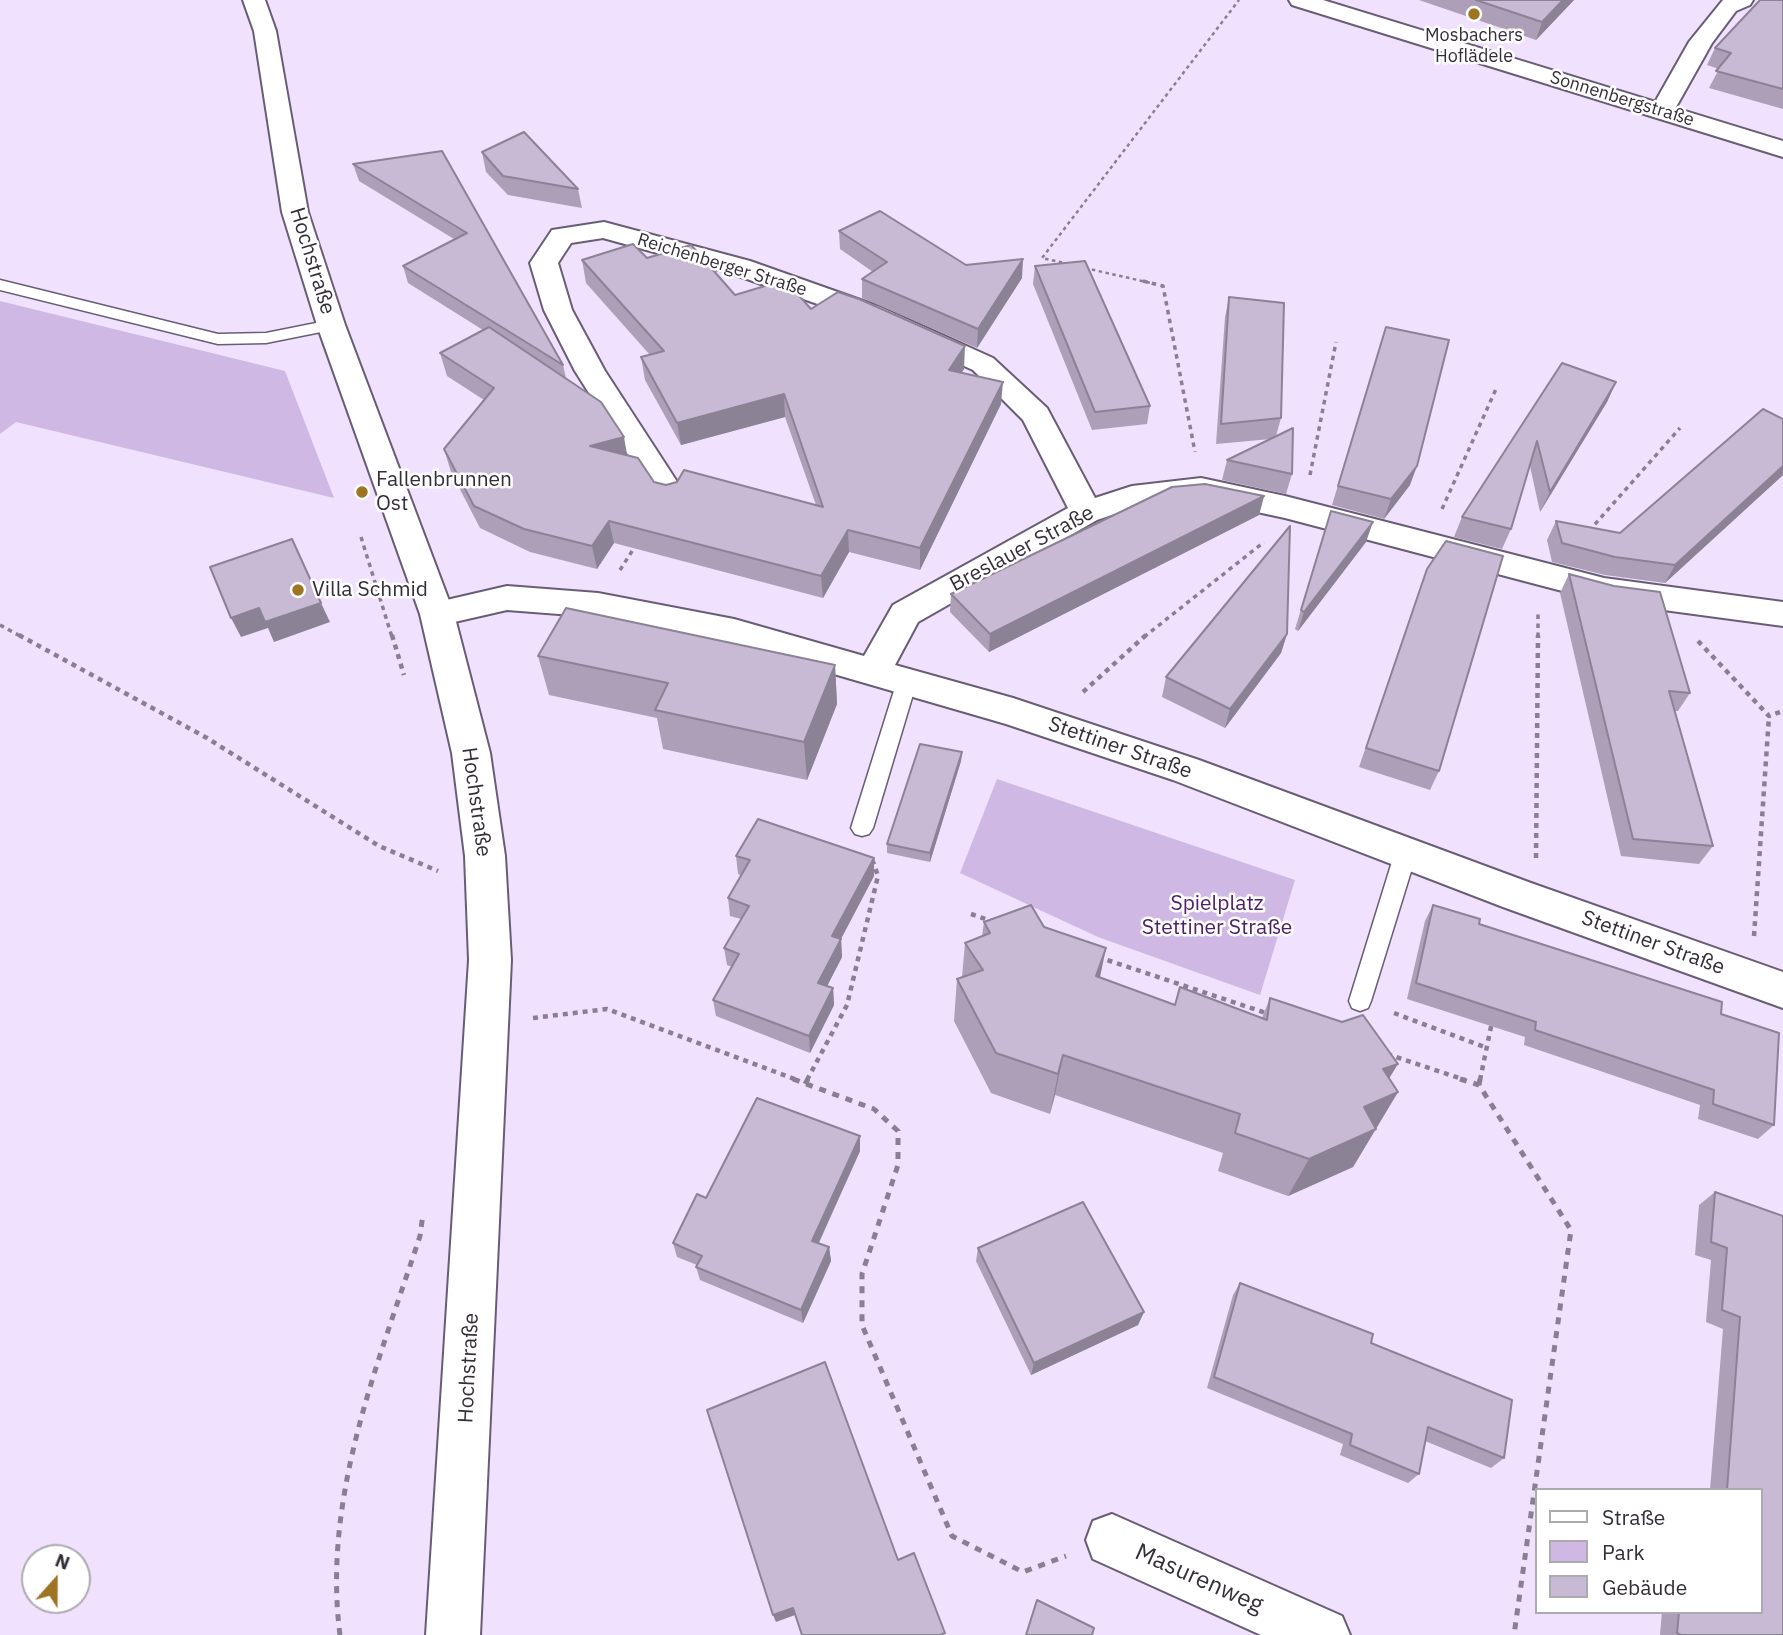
<!DOCTYPE html>
<html>
<head>
<meta charset="utf-8">
<style>
  body { margin:0 }
  #map { position:relative; width:1783px; height:1635px; overflow:hidden; background:#f0e1fe; font-family:"IBM Plex Sans",sans-serif }
  canvas { display:block }
  .legend { position:absolute; left:1535px; top:1488px; width:228px; height:126px; box-sizing:border-box; background:#fff; border:2px solid #aeabb0; margin:0; padding:9px 12px; list-style:none; font-size:21px; color:#342e39 }
  .legend li { display:flex; align-items:center; gap:14px; height:35px }
  .legend b { width:35px; border:2px solid #aeabb0 }
  .north { position:absolute; left:21px; top:1544px; width:70px; height:70px; box-sizing:border-box; background:#fff; border:2px solid #aeabb0; border-radius:50%; rotate:21deg; font-size:19px; font-weight:700; line-height:28px; text-align:center; color:#342e39 }
  .north::after { content:''; display:block; margin:auto; width:24px; height:32px; background:#9e7423; clip-path:polygon(50% 0,100% 100%,50% 72%,0 100%) }
</style>
</head>
<body>
<div id="map">
<canvas width="1783" height="1635"></canvas>
<ul class="legend">
<li><b style="height:9px;background:#fff"></b>Straße</li>
<li><b style="height:19px;background:#d0b8e5"></b>Park</li>
<li><b style="height:19px;background:#c8b9d5"></b>Gebäude</li>
</ul>
<div class="north">N</div>
</div>
<script>
const ctx = document.querySelector('canvas').getContext('2d');
ctx.lineJoin = 'round';
function paint(path, color) {
  ctx.fillStyle = color;
  ctx.fill(path, 'evenodd');
}
function stroke(path, color, width, dash) {
  ctx.strokeStyle = color;
  ctx.lineWidth = width;
  ctx.lineCap = dash ? 'butt' : 'round';
  ctx.setLineDash(dash || []);
  ctx.stroke(path);
}
function write(font, color, halo, rows, align = 'center') {
  ctx.font = font + ' "IBM Plex Sans",sans-serif';
  ctx.lineWidth = 5;
  ctx.setLineDash([]);
  ctx.textBaseline = 'middle';
  ctx.strokeStyle = halo;
  ctx.fillStyle = color;
  for (const [text, x, y, turn = 0] of rows) {
    ctx.save();
    ctx.translate(x, y);
    ctx.rotate((+turn || 0) * Math.PI / 180);
    ctx.textAlign = isNaN(turn) ? turn : align;
    if (halo) ctx.strokeText(text, 0, 0);
    ctx.fillText(text, 0, 0);
    ctx.restore();
  }
}
const green = new Path2D(`
  M 0,301 L 285,371 L 334,498 L 16,422 L 0,434 Z
  M 997,779 L 1295,880 L 1260,995 L 1098,937 L 960,873 Z`);
const pathFar3 = new Path2D(`
  M 1069,264 L 1042,258 L 1239,0
  M 1085,268 L 1151,283`);
const pathFar2 = new Path2D(`
  M 1143,281 L 1163,286 L 1195,452
  M 1310,475 L 1336,342
  M 1442,509 L 1496,389
  M 1589,531 L 1680,428
  M 361,537 L 392,637
  M 620,570 L 636,545
  M 0,625 L 22,637
  M 1144,637 L 1264,542
  M 1538,637 L 1538,611`);
const pathFar1 = new Path2D(`
  M 19,635 L 207,738 L 379,846 L 438,871
  M 392,635 L 404,675
  M 1698,641 L 1769,716 L 1783,711
  M 1083,692 L 1146,635
  M 1536,858 L 1538,635
  M 971,914 L 994,922
  M 1754,936 L 1769,716
  M 1098,957 L 1269,1014
  M 1394,1013 L 1487,1048
  M 533,1018 L 607,1009 L 797,1080
  M 1387,1054 L 1465,1080
  M 807,1080 L 847,1005 L 878,876 L 872,859
  M 1480,1080 L 1492,1022`);
const path = new Path2D(`
  M 793,1079 L 874,1109 L 898,1131 L 898,1165 L 862,1274 L 862,1325 L 952,1536 L 1023,1572 L 1066,1556
  M 1460,1079 L 1479,1085
  M 1480,1079 L 1479,1085 L 1571,1230 L 1514,1635
  M 805,1084 L 808,1079
  M 340,1635 C 322,1498 378,1364 420,1236 L 423,1214`);
const service = new Path2D(`
  M 0,280 L 218,334 L 266,333 L 331,320 L 339,325 L 331,330 L 266,343 L 218,344 L 0,290 Z
  M 907,674 L 914,676 L 917,681 L 873,828 L 869,834 L 862,836 L 855,834 L 851,828 L 897,681 L 900,676 Z
  M 1406,843 L 1414,846 L 1417,852 L 1371,1001 L 1368,1008 L 1360,1011 L 1352,1008 L 1349,1001 L 1395,852 L 1398,846 Z`);
const minor = new Path2D(`
  M 1723,0 L 1753,0 L 1750,5 L 1736,11 L 1712,43 L 1671,116 L 1662,118 L 1653,116 L 1650,111 L 1689,42 Z
  M 604,222 L 750,261 L 880,307 L 993,358 L 1047,408 L 1095,498 L 1132,486 L 1201,478 L 1285,496 L 1604,578 L 1783,602 L 1783,626 L 1604,602 L 1285,518 L 1201,500 L 1135,507 L 1097,520 L 918,622 L 895,665 L 1013,698 L 1199,760 L 1531,883 L 1783,972 L 1783,1008 L 1503,907 L 1173,780 L 1006,724 L 734,645 L 598,617 L 507,610 L 437,626 L 425,623 L 420,614 L 425,605 L 507,586 L 598,593 L 734,619 L 864,656 L 893,605 L 1068,508 L 1023,420 L 973,370 L 860,319 L 730,273 L 603,238 L 571,243 L 558,263 L 572,310 L 605,371 L 685,494 L 680,502 L 669,505 L 658,502 L 575,371 L 544,310 L 530,263 L 552,230 Z
  M 1112,1514 L 1342,1616 L 1350,1635 L 1261,1635 L 1093,1559 L 1086,1540 L 1093,1521 Z`);
const tertiary = new Path2D(`
  M 1289,0 L 1323,0 L 1783,141 L 1783,157 L 1292,5 Z`);
const secondary = new Path2D(`
  M 243,0 L 265,0 L 276,31 L 308,212 L 345,325 L 454,614 L 490,753 L 505,856 L 511,960 L 480,1635 L 426,1635 L 469,960 L 465,856 L 452,753 L 420,614 L 317,325 L 282,212 L 254,31 Z`);
const wall = new Path2D(`
  M 1419,0 L 1574,0 L 1536,40 Z
  M 1783,0 L 1783,109 L 1709,88 L 1719,69 L 1707,65 L 1715,48 Z
  M 442,151 L 563,365 L 566,378 L 627,456 L 654,482 L 666,485 L 816,505 L 785,417 L 681,445 L 645,380 L 641,357 L 650,355 L 586,283 L 582,260 L 647,258 L 735,295 L 811,309 L 964,369 L 961,373 L 1001,404 L 920,570 L 849,552 L 823,598 L 614,543 L 597,569 L 530,552 L 480,528 L 451,472 L 444,449 L 484,400 L 447,376 L 440,353 L 483,330 L 408,283 L 403,266 L 454,239 L 359,181 L 353,164 Z
  M 482,152 L 578,189 L 582,208 L 508,195 L 486,172 Z
  M 839,231 L 966,265 L 1022,278 L 977,348 L 862,298 L 862,279 L 873,272 L 840,249 Z
  M 1035,266 L 1150,406 L 1147,424 L 1092,430 L 1033,284 Z
  M 1229,297 L 1281,418 L 1276,436 L 1292,474 L 1286,494 L 1222,480 L 1227,460 L 1271,439 L 1216,444 L 1225,317 Z
  M 1386,327 L 1410,485 L 1384,519 L 1332,505 Z
  M 1562,363 L 1616,382 L 1607,402 L 1540,512 L 1530,466 L 1511,529 L 1502,549 L 1454,537 L 1462,517 Z
  M 1783,419 L 1783,475 L 1665,583 L 1605,575 L 1552,562 L 1547,540 L 1556,521 L 1620,533 Z
  M 1264,496 L 1259,515 L 989,652 L 950,612 L 951,594 Z
  M 1331,511 L 1366,542 L 1298,631 L 1295,629 Z
  M 1427,569 L 1439,771 L 1430,790 L 1359,767 L 1420,588 Z
  M 1569,574 L 1690,693 L 1678,711 L 1675,711 L 1713,846 L 1699,864 L 1621,856 L 1560,593 Z
  M 1287,634 L 1281,653 L 1225,728 L 1162,697 L 1166,677 Z
  M 538,656 L 835,665 L 837,704 L 807,780 L 663,749 L 657,718 L 549,695 Z
  M 962,752 L 961,761 L 930,862 L 887,853 L 887,844 Z
  M 736,856 L 874,876 L 841,939 L 842,957 L 827,986 L 833,988 L 834,1005 L 810,1053 L 716,1016 L 713,1000 L 732,967 L 727,965 L 724,948 L 741,919 L 730,916 L 728,898 L 741,875 L 738,874 Z
  M 1433,905 L 1479,924 L 1774,1125 L 1758,1139 L 1698,1119 L 1700,1105 L 1524,1045 L 1525,1037 L 1407,999 L 1425,921 Z
  M 984,922 L 1044,927 L 1100,977 L 1175,1005 L 1180,987 L 1262,1018 L 1270,998 L 1389,1078 L 1398,1092 L 1353,1167 L 1288,1196 L 1218,1171 L 1223,1153 L 1055,1095 L 1050,1114 L 991,1093 L 954,1021 L 957,979 L 962,977 L 965,943 L 982,936 Z
  M 860,1151 L 819,1243 L 829,1247 L 831,1261 L 803,1323 L 700,1280 L 696,1267 L 697,1265 L 677,1257 L 673,1243 L 706,1198 Z
  M 1715,1192 L 1783,1216 L 1783,1635 L 1660,1635 L 1662,1612 L 1760,1612 L 1760,1490 L 1710,1490 L 1723,1329 L 1706,1322 L 1711,1260 L 1695,1255 L 1699,1205 Z
  M 978,1248 L 1144,1312 L 1138,1325 L 1031,1375 L 976,1261 Z
  M 1240,1283 L 1371,1343 L 1504,1458 L 1491,1468 L 1425,1441 L 1419,1474 L 1408,1483 L 1340,1455 L 1343,1444 L 1207,1388 L 1233,1295 Z`);
const shadedWall = new Path2D(`
  M 1563,0 L 1574,0 L 1536,40 L 1542,22 Z
  M 1023,259 L 1022,278 L 977,348 L 978,329 Z
  M 965,346 L 964,369 L 949,393 L 949,370 Z
  M 1003,382 L 1001,404 L 920,570 L 920,548 Z
  M 1616,382 L 1607,402 L 1540,512 L 1550,492 Z
  M 784,394 L 785,417 L 681,445 L 677,423 Z
  M 624,437 L 628,460 L 590,446 Z
  M 1417,466 L 1410,485 L 1384,519 L 1391,499 Z
  M 1783,466 L 1783,475 L 1665,583 L 1675,565 Z
  M 1264,496 L 1259,515 L 989,652 L 990,634 Z
  M 609,521 L 614,543 L 597,569 L 592,546 Z
  M 1373,522 L 1366,542 L 1298,631 L 1304,612 Z
  M 848,530 L 849,552 L 823,598 L 821,576 Z
  M 321,603 L 330,622 L 274,642 L 268,628 L 241,637 L 231,618 L 259,608 Z
  M 1287,634 L 1281,653 L 1225,728 L 1230,709 Z
  M 835,665 L 837,704 L 807,780 L 804,742 Z
  M 962,752 L 961,761 L 930,862 L 930,853 Z
  M 874,858 L 874,876 L 833,954 L 832,936 Z
  M 841,939 L 842,957 L 820,1000 L 818,983 Z
  M 1106,948 L 1097,992 L 1096,976 Z
  M 833,988 L 834,1005 L 810,1053 L 809,1036 Z
  M 1063,1055 L 1055,1095 L 1050,1114 L 1058,1074 Z
  M 1398,1064 L 1374,1103 L 1398,1092 L 1353,1167 L 1288,1196 L 1309,1159 L 1383,1069 Z
  M 860,1136 L 860,1151 L 813,1255 L 812,1241 Z
  M 829,1247 L 831,1261 L 803,1323 L 801,1310 Z
  M 1144,1312 L 1138,1325 L 1031,1375 L 1034,1363 Z
  M 793,1608 L 795,1615 L 776,1622 L 773,1615 Z`);
const building = new Path2D(`
  M 1476,0 L 1563,0 L 1542,22 Z
  M 1760,0 L 1783,0 L 1783,89 L 1716,71 L 1731,53 L 1715,48 Z
  M 524,132 L 578,189 L 503,176 L 482,152 Z
  M 442,151 L 563,365 L 403,266 L 467,233 L 353,164 Z
  M 880,211 L 966,265 L 1023,259 L 978,329 L 862,279 L 887,262 L 839,231 Z
  M 633,244 L 647,258 L 691,245 L 735,295 L 785,280 L 811,309 L 838,292 L 859,299 L 965,346 L 949,370 L 1003,382 L 920,548 L 848,530 L 821,576 L 609,521 L 592,546 L 524,529 L 474,506 L 444,449 L 494,388 L 440,353 L 489,327 L 601,402 L 624,437 L 590,446 L 638,458 L 654,482 L 666,485 L 677,482 L 684,470 L 823,507 L 784,394 L 677,423 L 641,357 L 664,351 L 582,260 Z
  M 1085,261 L 1150,406 L 1095,412 L 1035,266 Z
  M 1229,297 L 1284,303 L 1281,418 L 1221,424 Z
  M 1386,327 L 1449,340 L 1417,466 L 1391,499 L 1338,486 Z
  M 1562,363 L 1616,382 L 1550,492 L 1537,441 L 1511,529 L 1462,517 Z
  M 1763,409 L 1783,419 L 1783,466 L 1675,565 L 1615,557 L 1562,543 L 1556,521 L 1620,533 Z
  M 1293,428 L 1292,474 L 1227,460 Z
  M 1205,484 L 1264,496 L 990,634 L 951,594 L 1172,487 Z
  M 1331,511 L 1373,522 L 1304,612 L 1301,610 Z
  M 1290,526 L 1287,634 L 1230,709 L 1166,677 Z
  M 292,539 L 321,603 L 265,622 L 259,608 L 231,618 L 210,567 Z
  M 1446,541 L 1503,556 L 1439,771 L 1366,748 L 1427,569 Z
  M 1569,574 L 1614,586 L 1660,592 L 1690,693 L 1669,691 L 1713,846 L 1633,839 Z
  M 566,608 L 835,665 L 804,742 L 655,710 L 668,683 L 538,656 Z
  M 920,744 L 962,752 L 930,853 L 887,844 Z
  M 758,819 L 874,858 L 832,936 L 841,939 L 818,983 L 833,988 L 809,1036 L 713,1000 L 739,954 L 724,948 L 749,906 L 728,898 L 750,860 L 736,856 Z
  M 1031,905 L 1044,927 L 1106,948 L 1096,976 L 1175,1005 L 1180,987 L 1267,1020 L 1270,998 L 1342,1022 L 1363,1015 L 1398,1064 L 1383,1069 L 1398,1092 L 1364,1107 L 1376,1129 L 1309,1159 L 1235,1133 L 1240,1114 L 1063,1055 L 1058,1074 L 996,1053 L 957,979 L 983,970 L 965,943 L 990,933 L 984,922 Z
  M 1433,905 L 1480,919 L 1479,924 L 1722,1002 L 1721,1014 L 1779,1033 L 1774,1125 L 1713,1104 L 1714,1090 L 1535,1030 L 1536,1022 L 1416,983 Z
  M 757,1098 L 860,1136 L 812,1241 L 829,1247 L 801,1310 L 696,1267 L 702,1256 L 673,1243 L 697,1194 L 706,1198 Z
  M 1715,1192 L 1783,1216 L 1783,1635 L 1681,1635 L 1677,1633 L 1679,1612 L 1760,1612 L 1760,1490 L 1727,1490 L 1740,1317 L 1722,1310 L 1727,1248 L 1711,1242 Z
  M 1083,1202 L 1144,1312 L 1034,1363 L 978,1248 Z
  M 1240,1283 L 1373,1334 L 1371,1343 L 1512,1400 L 1504,1458 L 1428,1427 L 1419,1474 L 1350,1445 L 1352,1434 L 1214,1377 Z
  M 825,1362 L 898,1560 L 914,1553 L 945,1633 L 940,1635 L 802,1635 L 793,1608 L 773,1615 L 707,1410 Z
  M 1037,1600 L 1094,1628 L 1092,1635 L 1026,1635 Z`);
const markers = [
  [1474,14,7,"#9e7423"],
  [362,492,7,"#9e7423"],
  [298,590,7,"#9e7423"]
];
const farPoinames = [
  ["Mosbachers",1474,36],
  ["Hoflädele",1474,57]
];
const farStreetnames = [
  ["Sonnenbergstraße",1622,99,17],
  ["Reichenberger Straße",722,265,17]
];
const streetNames = [
  ["Hochstraße",312,261,73],
  ["Breslauer Straße",1022,549,-28],
  ["Stettiner Straße",1120,748,19],
  ["Hochstraße",476,802,82],
  ["Stettiner Straße",1653,943,20],
  ["Hochstraße",469,1368,-87]
];
const poiNames = [
  ["Fallenbrunnen",376,480],
  ["Ost",376,504],
  ["Villa Schmid",312,590]
];
const parkNames = [
  ["Spielplatz",1217,904],
  ["Stettiner Straße",1217,928]
];
const nearStreetnames = [
  ["Masurenweg",1199,1579,24]
];
paint(green, '#d0b8e5');
stroke(service, '#695d75', 3);
stroke(minor, '#695d75', 4);
stroke(tertiary, '#695d75', 4);
stroke(secondary, '#695d75', 4);
stroke(pathFar3, '#897f92', 2.5, [3.5, 3.5]);
stroke(pathFar2, '#897f92', 3.5, [4.5, 4.5]);
stroke(pathFar1, '#897f92', 4.5, [5, 5]);
stroke(path, '#897f92', 5, [7, 7]);
paint(service, '#fff');
paint(minor, '#fff');
paint(tertiary, '#fff');
paint(secondary, '#fff');
paint(wall, '#ac9fb7');
paint(shadedWall, '#8c8295');
paint(building, '#c8b9d5');
stroke(building, '#8c8295', 2);
for (const [x, y, r, color] of markers) {
  const dot = new Path2D();
  dot.arc(x, y, r, 0, 2 * Math.PI);
  ctx.fillStyle = color;
  ctx.fill(dot);
  stroke(dot, '#fff', 2.5);
}
write('18px', '#342e39', '#fff', farPoinames);
write('18px', '#342e39', '#fff', farStreetnames);
write('21px', '#342e39', '#fff', streetNames);
write('21px', '#342e39', '#fff', poiNames, 'left');
write('21px', '#4d216a', '#fff', parkNames);
write('24px', '#342e39', '#fff', nearStreetnames);
</script>
</body>
</html>
